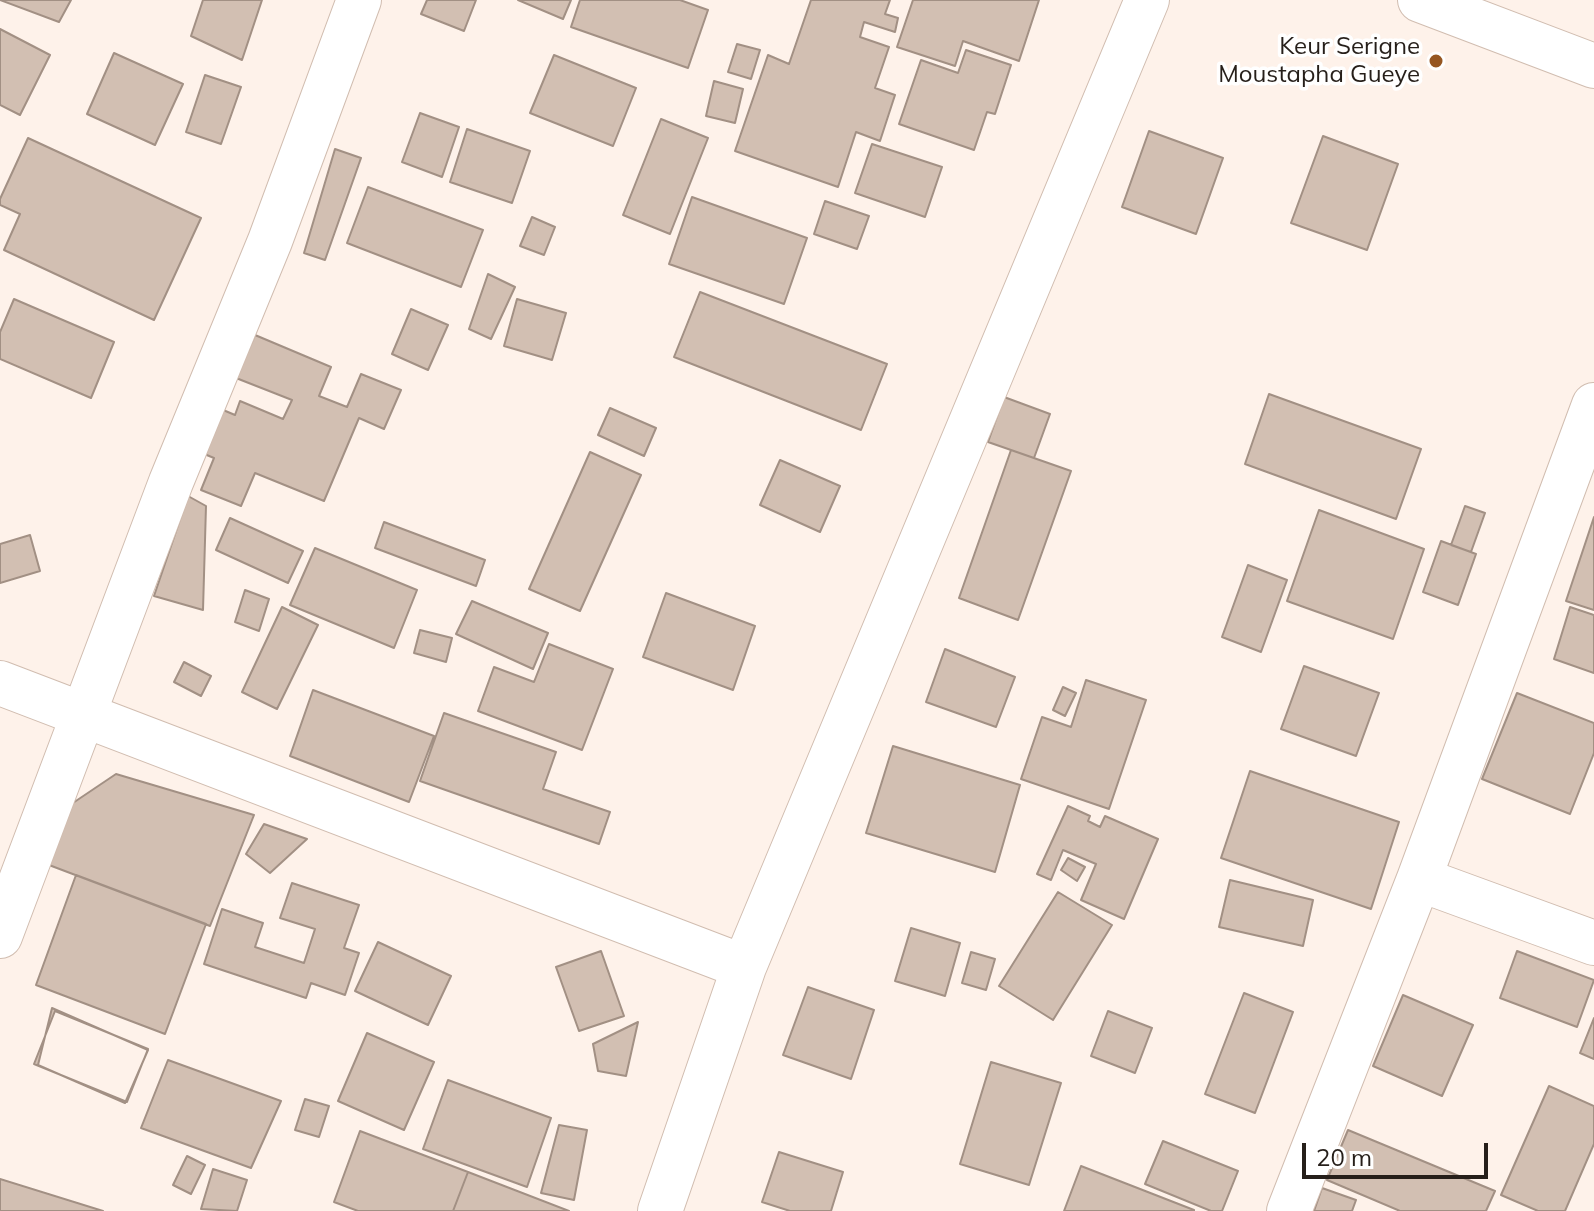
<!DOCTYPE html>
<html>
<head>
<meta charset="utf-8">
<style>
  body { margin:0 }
  #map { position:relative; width:1594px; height:1211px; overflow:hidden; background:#fef2ea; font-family:Mulish,sans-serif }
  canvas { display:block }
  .scale { position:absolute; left:1302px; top:1143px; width:186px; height:36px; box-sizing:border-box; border:4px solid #261f1a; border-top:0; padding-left:10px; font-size:24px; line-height:28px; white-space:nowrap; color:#261f1a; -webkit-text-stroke:6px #fff; paint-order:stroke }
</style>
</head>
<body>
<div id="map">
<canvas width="1594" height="1211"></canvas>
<div class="scale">20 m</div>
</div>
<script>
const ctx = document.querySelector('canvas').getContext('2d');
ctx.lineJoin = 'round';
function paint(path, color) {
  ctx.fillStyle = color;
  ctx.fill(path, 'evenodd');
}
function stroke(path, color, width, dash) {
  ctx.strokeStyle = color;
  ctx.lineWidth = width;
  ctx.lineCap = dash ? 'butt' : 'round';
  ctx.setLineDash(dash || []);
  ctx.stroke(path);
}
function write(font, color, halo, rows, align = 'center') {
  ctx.font = font + ' Mulish,sans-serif';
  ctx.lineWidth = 7;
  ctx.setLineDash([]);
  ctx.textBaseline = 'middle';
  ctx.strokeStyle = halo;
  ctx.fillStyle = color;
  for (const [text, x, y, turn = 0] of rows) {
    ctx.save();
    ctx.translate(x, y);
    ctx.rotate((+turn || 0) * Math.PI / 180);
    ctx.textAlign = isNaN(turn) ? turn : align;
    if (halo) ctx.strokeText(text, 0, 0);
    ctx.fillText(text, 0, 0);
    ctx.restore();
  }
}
const building = new Path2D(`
  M 0,0 L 71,0 L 59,22 Z
  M 203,0 L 262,0 L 242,60 L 191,36 Z
  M 427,0 L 476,0 L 464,31 L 421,14 Z
  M 518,0 L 571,0 L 563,19 Z
  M 580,0 L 680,0 L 708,10 L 688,68 L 571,27 Z
  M 811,0 L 890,0 L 885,14 L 898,18 L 895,32 L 864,22 L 860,37 L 889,47 L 875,88 L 895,95 L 880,141 L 856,132 L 838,187 L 735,151 L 768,55 L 789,64 Z
  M 913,0 L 1039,0 L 1019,61 L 963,41 L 955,66 L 897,47 Z
  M 0,29 L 50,55 L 20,115 L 0,105 Z
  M 737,44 L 760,50 L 751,79 L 728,72 Z
  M 966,50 L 1011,65 L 995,114 L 987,112 L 974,150 L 899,124 L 921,60 L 958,73 Z
  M 114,53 L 183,84 L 155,145 L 87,114 Z
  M 554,55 L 636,88 L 613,146 L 530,113 Z
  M 205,75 L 241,87 L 221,144 L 186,132 Z
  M 714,81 L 743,89 L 735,123 L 706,116 Z
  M 420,113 L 459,127 L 442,177 L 402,162 Z
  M 661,119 L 708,138 L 670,234 L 623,215 Z
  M 467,129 L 530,151 L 512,203 L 450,182 Z
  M 1149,131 L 1223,158 L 1196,234 L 1122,207 Z
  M 1323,136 L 1398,164 L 1367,250 L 1291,223 Z
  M 28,138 L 201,218 L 154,320 L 4,250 L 20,214 L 0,205 L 0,199 Z
  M 872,144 L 942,167 L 925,217 L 855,193 Z
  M 335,149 L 361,158 L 325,260 L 304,253 Z
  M 368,187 L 483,230 L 461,287 L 347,243 Z
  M 692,197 L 807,238 L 784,304 L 669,264 Z
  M 825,201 L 869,216 L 857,249 L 814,234 Z
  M 532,217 L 555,227 L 544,255 L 520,246 Z
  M 488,274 L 515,287 L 491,339 L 469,329 Z
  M 700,292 L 887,364 L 861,430 L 674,357 Z
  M 14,299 L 114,342 L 91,398 L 0,359 L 0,332 Z
  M 517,299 L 566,313 L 552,360 L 504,346 Z
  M 411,309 L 448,325 L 428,370 L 392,354 Z
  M 255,335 L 331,367 L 319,396 L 347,407 L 361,374 L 401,390 L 384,429 L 359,418 L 324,501 L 255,473 L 241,506 L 201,490 L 214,458 L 197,451 L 216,407 L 235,415 L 240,401 L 283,419 L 292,400 L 236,378 Z
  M 1269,394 L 1421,449 L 1396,519 L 1245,464 Z
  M 1004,397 L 1050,414 L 1034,458 L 988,442 Z
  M 610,408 L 656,428 L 644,456 L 598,435 Z
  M 1011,450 L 1071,471 L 1018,620 L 959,598 Z
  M 590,452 L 641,475 L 580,611 L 529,589 Z
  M 780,460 L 840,486 L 820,532 L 760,505 Z
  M 188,496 L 206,506 L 203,610 L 154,596 Z
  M 1465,506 L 1485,513 L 1471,552 L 1451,545 Z
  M 1319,510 L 1424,549 L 1393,639 L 1287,601 Z
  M 1594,517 L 1594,610 L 1566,601 Z
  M 230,518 L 303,551 L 288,583 L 216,550 Z
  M 384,522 L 485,560 L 476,586 L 375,548 Z
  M 30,535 L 40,571 L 0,583 L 0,544 Z
  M 1441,541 L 1476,554 L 1458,605 L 1423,592 Z
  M 315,548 L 417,590 L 394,648 L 290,605 Z
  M 1248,565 L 1287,580 L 1261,652 L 1222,637 Z
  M 245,590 L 269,599 L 259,631 L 235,622 Z
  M 666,593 L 755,626 L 733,690 L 643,657 Z
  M 472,601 L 548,633 L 533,669 L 456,634 Z
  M 282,607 L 318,625 L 277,709 L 242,692 Z
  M 1570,607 L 1594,615 L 1594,673 L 1554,659 Z
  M 420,630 L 452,638 L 446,662 L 414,653 Z
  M 549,644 L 613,669 L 582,750 L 478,711 L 494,667 L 534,682 Z
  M 945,649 L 1015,677 L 996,727 L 926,702 Z
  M 184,662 L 211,676 L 201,696 L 174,682 Z
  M 1304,666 L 1379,693 L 1356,756 L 1281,729 Z
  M 1086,680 L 1146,700 L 1109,809 L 1021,779 L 1042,717 L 1071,727 Z
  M 1063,687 L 1076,693 L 1065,716 L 1053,710 Z
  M 313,690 L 434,736 L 409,802 L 290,756 Z
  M 1517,693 L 1594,723 L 1594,753 L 1570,814 L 1482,779 Z
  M 444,713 L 556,752 L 543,789 L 610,812 L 599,844 L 420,781 Z
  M 893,746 L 1020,785 L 995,872 L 866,833 Z
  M 1250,771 L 1399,822 L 1371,909 L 1221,858 Z
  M 116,774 L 254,815 L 210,926 L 49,865 L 58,813 Z
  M 1068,806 L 1090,816 L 1088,821 L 1100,827 L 1105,816 L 1158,839 L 1124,919 L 1081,900 L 1096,864 L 1063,850 L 1051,880 L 1037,874 Z
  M 264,824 L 307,839 L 270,873 L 246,854 Z
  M 1068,858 L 1085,867 L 1077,881 L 1061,870 Z
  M 76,875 L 206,924 L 165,1034 L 36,985 Z
  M 1230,880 L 1313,900 L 1303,946 L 1219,927 Z
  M 292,883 L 359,905 L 344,948 L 359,953 L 345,995 L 311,983 L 306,998 L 204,964 L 222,909 L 263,923 L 255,947 L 304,963 L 315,929 L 280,918 Z
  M 1058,892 L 1112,925 L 1053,1020 L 999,986 Z
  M 911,928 L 960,943 L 945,996 L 895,981 Z
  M 378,942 L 451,976 L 428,1025 L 355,991 Z
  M 601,951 L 624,1016 L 579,1031 L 556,967 Z
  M 1517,951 L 1594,980 L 1577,1027 L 1500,998 Z
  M 971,952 L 995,959 L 986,990 L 962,983 Z
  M 808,987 L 874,1010 L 851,1079 L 783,1055 Z
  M 1244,993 L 1293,1012 L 1255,1113 L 1205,1094 Z
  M 1403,995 L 1473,1025 L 1442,1096 L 1373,1066 Z
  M 52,1008 L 148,1050 L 125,1103 L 38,1065 Z
  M 55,1011 L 148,1049 L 127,1102 L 34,1064 Z
  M 1108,1011 L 1152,1028 L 1135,1073 L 1091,1056 Z
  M 1594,1018 L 1594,1059 L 1580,1053 Z
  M 638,1022 L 626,1076 L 598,1071 L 593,1044 Z
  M 367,1033 L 434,1062 L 404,1130 L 338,1101 Z
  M 168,1060 L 281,1101 L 251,1168 L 141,1128 Z
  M 991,1062 L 1061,1083 L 1029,1185 L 960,1164 Z
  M 448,1080 L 551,1118 L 527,1187 L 423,1149 Z
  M 1549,1086 L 1594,1106 L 1594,1144 L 1565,1211 L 1538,1211 L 1501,1195 Z
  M 305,1099 L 329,1106 L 319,1137 L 295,1130 Z
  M 559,1125 L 587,1130 L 574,1200 L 541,1193 Z
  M 1348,1130 L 1495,1191 L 1486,1211 L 1400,1211 L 1327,1180 Z
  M 360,1131 L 468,1172 L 453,1211 L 358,1211 L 334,1202 Z
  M 1163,1141 L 1238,1171 L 1222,1211 L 1211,1211 L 1145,1184 Z
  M 779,1152 L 843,1172 L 831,1211 L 790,1211 L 762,1202 Z
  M 187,1156 L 205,1165 L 191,1194 L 173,1185 Z
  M 1081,1166 L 1194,1210 L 1194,1211 L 1064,1211 Z
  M 213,1169 L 247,1180 L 237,1211 L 201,1209 Z
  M 468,1172 L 569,1211 L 453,1211 Z
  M 0,1179 L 103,1211 L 0,1211 Z
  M 1322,1188 L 1356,1200 L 1352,1211 L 1314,1211 Z`);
const street = new Path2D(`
  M 0,683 L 744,967
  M 1419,879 L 1594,943
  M 0,936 L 171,482 L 270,241 L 359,0
  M 660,1211 L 744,967 L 1147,0
  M 1289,1211 L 1419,879 L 1594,405`);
const secondary = new Path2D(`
  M 1420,0 L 1594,66`);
const markers = [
  [1436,61,8,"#965621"]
];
const poiNames = [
  ["Keur Serigne",1420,47],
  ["Moustapha Gueye",1420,75]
];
paint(building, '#d2bfb2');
stroke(building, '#a29084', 2);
stroke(street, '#d1bdb0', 46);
stroke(secondary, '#d1bdb0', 46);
stroke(street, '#fff', 44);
stroke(secondary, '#fff', 44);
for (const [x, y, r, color] of markers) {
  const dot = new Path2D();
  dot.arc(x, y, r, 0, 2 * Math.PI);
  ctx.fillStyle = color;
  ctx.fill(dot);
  stroke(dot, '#fff', 3);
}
write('24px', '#261f1a', '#fff', poiNames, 'right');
</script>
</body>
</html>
